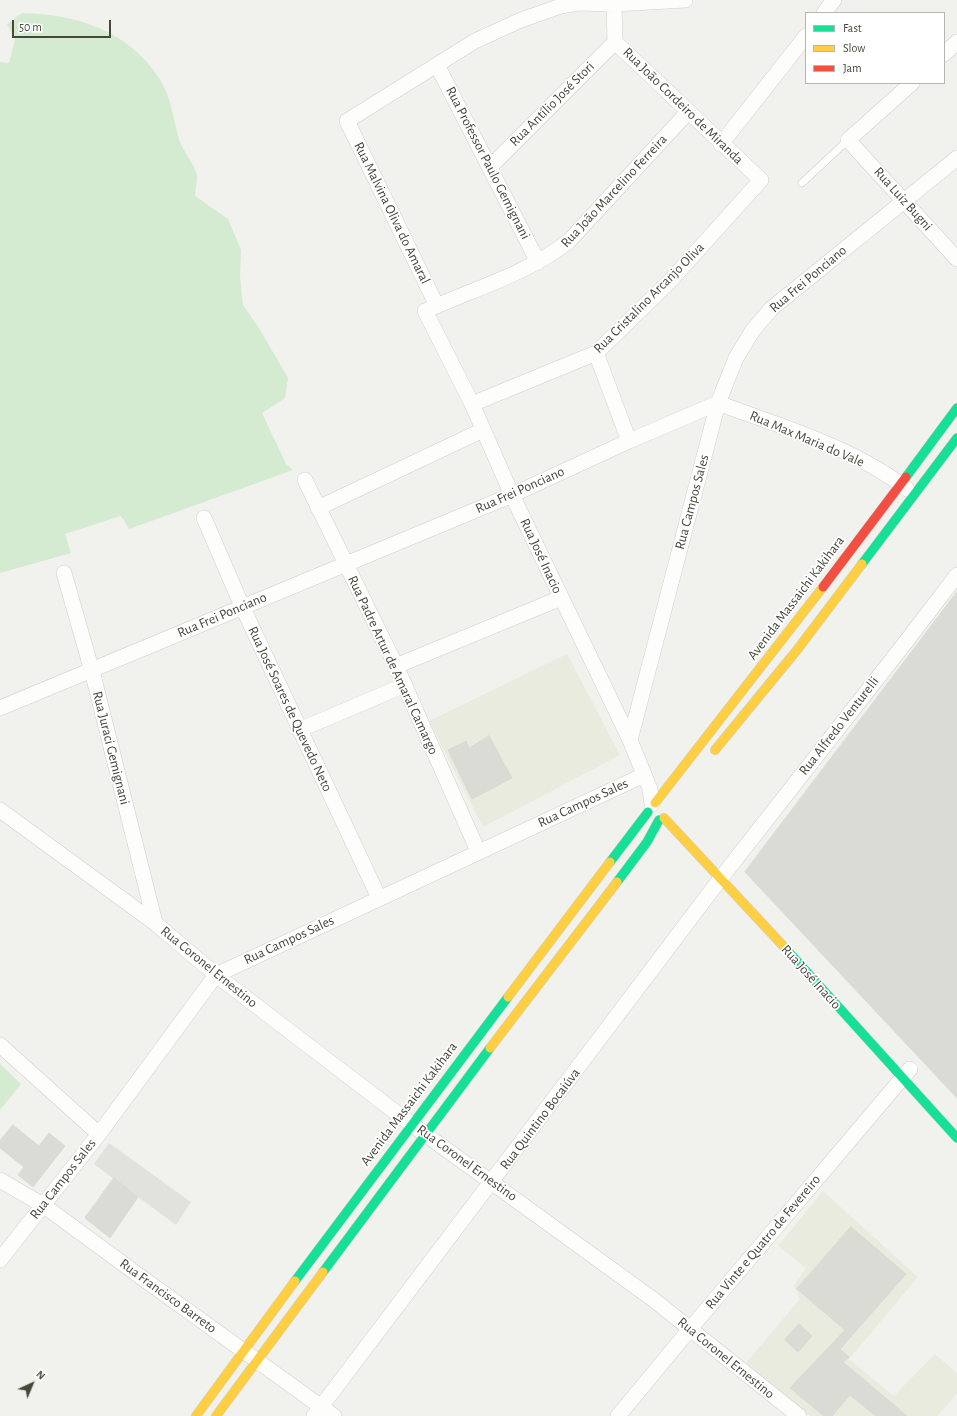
<!DOCTYPE html>
<html>
<head>
<meta charset="utf-8">
<style>
  body { margin:0 }
  #map { position:relative; width:957px; height:1416px; overflow:hidden; background:#f1f2ee; font-family:"Alegreya Sans",sans-serif }
  canvas { display:block }
  .legend { position:absolute; left:805px; top:12px; width:140px; height:72px; box-sizing:border-box; background:#fff; border:1px solid #b5b6b0; margin:0; padding:5px 7px; list-style:none; font-size:12px; color:#46483a }
  .legend li { display:flex; align-items:center; gap:8px; height:20px }
  .legend b { width:20px; border:1px solid #b5b6b0 }
  .north { position:absolute; left:12px; top:1364px; width:40px; height:40px; -webkit-text-stroke:3px #fff; paint-order:stroke; rotate:44deg; font-size:11px; font-weight:700; line-height:16px; text-align:center; color:#46483a }
  .north::after { content:''; display:block; margin:auto; width:14px; height:18px; background:#46483a; clip-path:polygon(50% 0,100% 100%,50% 72%,0 100%) }
  .scale { position:absolute; left:12px; top:20px; width:99px; height:18px; box-sizing:border-box; border:2px solid #46483a; border-top:0; padding-left:5px; font-size:12px; line-height:14px; white-space:nowrap; color:#46483a; -webkit-text-stroke:3px #fff; paint-order:stroke }
</style>
</head>
<body>
<div id="map">
<canvas width="957" height="1416"></canvas>
<ul class="legend">
<li><b style="height:5px;background:#16e098"></b>Fast</li>
<li><b style="height:5px;background:#ffcf43"></b>Slow</li>
<li><b style="height:5px;background:#f24e42"></b>Jam</li>
</ul>
<div class="north">N</div>
<div class="scale">50 m</div>
</div>
<script>
const ctx = document.querySelector('canvas').getContext('2d');
ctx.lineJoin = 'round';
function paint(path, color) {
  ctx.fillStyle = color;
  ctx.fill(path, 'evenodd');
}
function stroke(path, color, width, dash) {
  ctx.strokeStyle = color;
  ctx.lineWidth = width;
  ctx.lineCap = dash ? 'butt' : 'round';
  ctx.setLineDash(dash || []);
  ctx.stroke(path);
}
function write(font, color, halo, rows, align = 'center') {
  ctx.font = font + ' "Alegreya Sans",sans-serif';
  ctx.lineWidth = 3.5;
  ctx.setLineDash([]);
  ctx.textBaseline = 'middle';
  ctx.strokeStyle = halo;
  ctx.fillStyle = color;
  for (const [text, x, y, turn = 0] of rows) {
    ctx.save();
    ctx.translate(x, y);
    ctx.rotate((+turn || 0) * Math.PI / 180);
    ctx.textAlign = isNaN(turn) ? turn : align;
    if (halo) ctx.strokeText(text, 0, 0);
    ctx.fillText(text, 0, 0);
    ctx.restore();
  }
}
const education = new Path2D(`
  M 567,654 L 620,755 L 483,827 L 429,721 Z
  M 823,1191 L 918,1277 L 849,1359 L 894,1396 L 935,1354 L 957,1373 L 957,1394 L 937,1416 L 811,1416 L 746,1363 L 800,1299 L 794,1285 L 806,1268 L 778,1246 Z`);
const green = new Path2D(`
  M 22,13 C 76,14 129,31 159,78 C 171,95 173,119 179,139 C 182,150 197,167 197,177 C 197,183 195,190 195,196 L 228,219 L 241,250 L 240,277 L 243,305 L 259,328 L 288,378 L 285,398 L 262,413 L 286,464 L 293,470 L 129,529 L 121,516 L 65,534 L 71,553 L 0,573 L 0,62 L 9,63 L 15,40 L 7,24 Z
  M 0,1064 L 21,1084 L 0,1110 Z`);
const parking = new Path2D(`
  M 109,1143 L 191,1202 L 176,1225 L 94,1164 Z`);
const building = new Path2D(`
  M 957,592 L 957,1098 L 745,872 Z
  M 489,736 L 512,778 L 472,799 L 448,750 L 466,741 L 469,748 Z
  M 13,1125 L 39,1146 L 49,1133 L 65,1146 L 33,1187 L 18,1175 L 24,1167 L 0,1148 L 0,1141 Z
  M 114,1178 L 138,1197 L 110,1238 L 85,1218 Z
  M 851,1227 L 906,1274 L 840,1349 L 849,1357 L 843,1362 L 907,1416 L 876,1416 L 850,1395 L 832,1416 L 824,1416 L 790,1388 L 845,1330 L 797,1289 Z
  M 799,1324 L 812,1336 L 798,1352 L 785,1340 Z`);
const lane = new Path2D(`
  M 802,183 L 848,140`);
const street = new Path2D(`
  M 824,13 L 834,0
  M 944,54 L 957,42
  M 437,65 L 538,262
  M 912,83 L 848,140 L 957,259
  M 721,144 L 806,36
  M 490,167 L 615,42
  M 437,306 L 347,121 L 475,41 L 521,20 L 561,6 L 578,3 L 614,4 L 685,0
  M 596,353 L 629,441
  M 718,403 C 782,427 853,447 907,489
  M 472,404 L 596,353 L 670,281 L 761,180 L 615,42 L 614,4
  M 305,480 L 396,666 L 478,851
  M 318,508 L 483,430
  M 204,518 L 242,606 L 379,898
  M 64,573 L 92,671 L 155,923
  M 396,666 L 561,598
  M 0,708 L 512,495 L 629,441 L 718,403
  M 299,730 L 405,685
  M 630,740 L 718,403 L 736,358 L 753,330 L 772,308 L 957,158
  M 652,804 L 650,789 L 630,740 L 512,495 L 472,404 L 425,311 C 473,289 527,274 569,241 L 688,112
  M 0,810 L 155,923 L 216,975 L 411,1124 L 654,1300 L 799,1416
  M 0,1045 L 99,1134
  M 0,1180 L 43,1205 L 145,1280 L 334,1416
  M 0,1260 L 99,1134 L 216,975 L 644,775
  M 314,1416 L 721,878 L 905,643 L 957,575
  M 618,1416 L 690,1329 L 910,1069`);
const fast = new Path2D(`
  M 906,477 L 957,408
  M 862,564 L 957,438
  M 610,862 L 648,812
  M 617,882 L 647,842 L 659,820
  M 787,950 L 957,1138
  M 323,1272 L 490,1048
  M 295,1281 L 508,997`);
const slow = new Path2D(`
  M 715,750 L 797,650 L 862,564
  M 655,803 L 823,587
  M 664,818 L 787,950
  M 508,997 L 610,862
  M 490,1048 L 617,882
  M 196,1416 L 295,1281
  M 216,1416 L 323,1272`);
const jam = new Path2D(`
  M 823,587 L 906,477`);
const streetNames = [
  ["Rua Antílio José Stori",552,104,-45],
  ["Rua João Cordeiro de Miranda",683,106,44],
  ["Rua Professor Paulo Gemignani",488,163,63],
  ["Rua João Marcelino Ferreira",614,191,-47],
  ["Rua Luiz Bugni",903,199,48],
  ["Rua Malvina Oliva do Amaral",392,213,64],
  ["Rua Frei Ponciano",808,279,-40],
  ["Rua Cristalino Arcanjo Oliva",649,298,-45],
  ["Rua Max Maria do Vale",807,439,23],
  ["Rua Frei Ponciano",520,490,-24],
  ["Rua Campos Sales",692,502,-75],
  ["Rua José Inacio",541,556,65],
  ["Avenida Massaichi Kakihara",796,598,-53],
  ["Rua Frei Ponciano",222,615,-23],
  ["Rua Padre Artur de Amaral Camargo",393,665,65],
  ["Rua José Soares de Quevedo Neto",290,709,65],
  ["Rua Alfredo Venturelli",839,726,-52],
  ["Rua Juraci Gemignani",111,748,76],
  ["Rua Campos Sales",583,803,-25],
  ["Rua Campos Sales",289,940,-25],
  ["Rua Coronel Ernestino",209,967,39],
  ["Rua José Inacio",811,977,48],
  ["Avenida Massaichi Kakihara",409,1104,-53],
  ["Rua Quintino Bocaiúva",540,1119,-53],
  ["Rua Coronel Ernestino",467,1163,36],
  ["Rua Campos Sales",63,1179,-52],
  ["Rua Vinte e Quatro de Fevereiro",763,1242,-50],
  ["Rua Francisco Barreto",168,1296,36],
  ["Rua Coronel Ernestino",726,1358,39]
];
paint(education, '#e9ebde');
paint(green, '#d4ead1');
paint(parking, '#e1e1dd');
paint(building, '#dbdbd6');
stroke(building, '#d9dad4', 1);
stroke(lane, '#cfd0cb', 8);
stroke(street, '#cfd0cb', 16);
stroke(fast, '#ced0c6', 10);
stroke(slow, '#ced0c6', 10);
stroke(jam, '#ced0c6', 10);
stroke(lane, '#fdfdfc', 7);
stroke(street, '#fdfdfc', 15);
stroke(fast, '#16e098', 9);
stroke(slow, '#ffcf43', 9);
stroke(jam, '#f24e42', 9);
write('14px', '#46483a', '#fff', streetNames);
</script>
</body>
</html>
